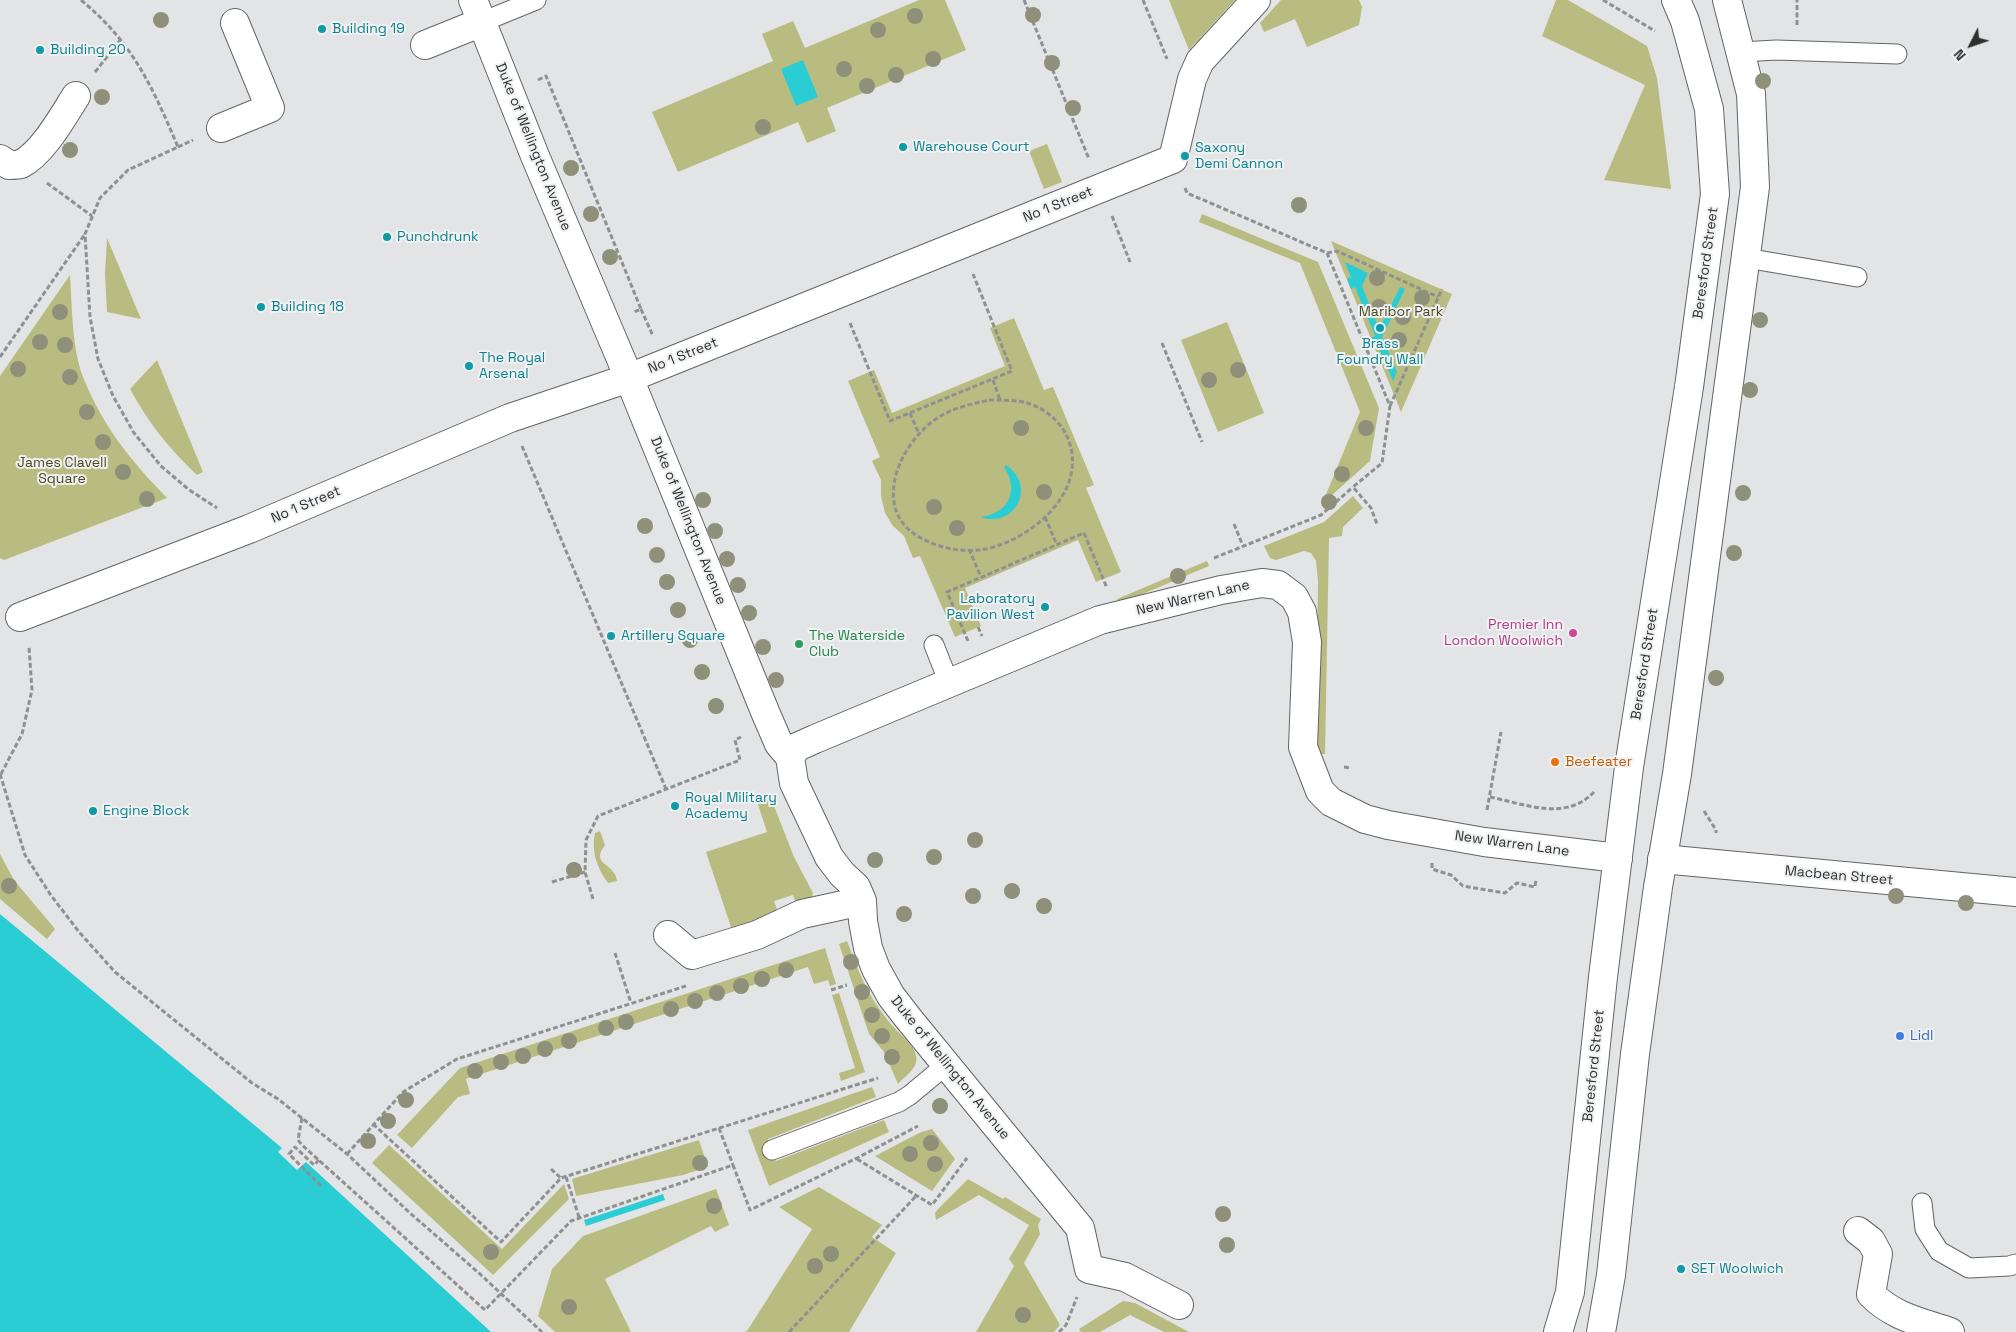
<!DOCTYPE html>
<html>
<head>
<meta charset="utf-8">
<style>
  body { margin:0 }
  #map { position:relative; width:2016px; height:1332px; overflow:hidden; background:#e3e4e5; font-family:"Space Grotesk",sans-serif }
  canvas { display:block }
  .north { position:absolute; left:1946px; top:20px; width:50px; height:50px; -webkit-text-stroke:4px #f0f1f2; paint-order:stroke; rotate:229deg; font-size:14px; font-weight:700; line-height:20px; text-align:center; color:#2e2f2f }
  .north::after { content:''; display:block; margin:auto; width:18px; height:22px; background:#2e2f2f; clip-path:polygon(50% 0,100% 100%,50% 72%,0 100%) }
</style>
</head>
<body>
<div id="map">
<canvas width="2016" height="1332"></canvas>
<div class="north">N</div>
</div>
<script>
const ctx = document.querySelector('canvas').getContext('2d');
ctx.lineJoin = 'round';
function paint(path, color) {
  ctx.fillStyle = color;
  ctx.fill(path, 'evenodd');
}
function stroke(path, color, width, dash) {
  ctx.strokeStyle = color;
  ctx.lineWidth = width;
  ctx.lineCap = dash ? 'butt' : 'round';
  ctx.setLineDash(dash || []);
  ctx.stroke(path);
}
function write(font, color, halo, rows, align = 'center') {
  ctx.font = font + ' "Space Grotesk",sans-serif';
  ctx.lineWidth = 4;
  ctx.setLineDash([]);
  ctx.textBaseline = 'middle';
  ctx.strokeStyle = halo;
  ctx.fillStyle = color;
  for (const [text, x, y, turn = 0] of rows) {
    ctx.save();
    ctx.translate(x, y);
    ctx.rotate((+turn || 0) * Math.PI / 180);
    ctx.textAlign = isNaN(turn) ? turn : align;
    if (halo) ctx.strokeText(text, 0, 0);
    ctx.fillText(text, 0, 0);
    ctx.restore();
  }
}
const green = new Path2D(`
  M 919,0 L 945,0 L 966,50 L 827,108 L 836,131 L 807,143 L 798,122 L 678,172 L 652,112 L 773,61 L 762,34 L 793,21 L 805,48 Z
  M 1169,0 L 1235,0 L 1189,50 Z
  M 1281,0 L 1359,0 L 1362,7 L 1359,25 L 1307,47 L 1295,19 L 1264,32 L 1260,23 Z
  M 1556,0 L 1568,0 L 1647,46 L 1657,78 L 1671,189 L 1604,180 L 1645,85 L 1542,36 Z
  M 1047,144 L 1062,182 L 1044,189 L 1029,151 Z
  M 1202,214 L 1318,262 L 1379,408 L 1370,461 L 1322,504 L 1360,412 L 1300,263 L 1199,222 Z
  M 107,238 L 141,319 L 107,312 L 105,274 Z
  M 1331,241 L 1452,294 L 1401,412 Z
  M 70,275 C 72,306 72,348 83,377 C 103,427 131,461 167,498 L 4,560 L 0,558 L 0,376 Z
  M 1014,318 L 1044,390 L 1053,387 L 1094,485 L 1086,488 L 1121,572 L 1096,582 L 1078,540 L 965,588 L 981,626 L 955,637 L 920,556 L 913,558 L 904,536 L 893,526 L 885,513 L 881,496 L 881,480 L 872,461 L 880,457 L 848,381 L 874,370 L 892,413 L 1005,366 L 990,328 Z
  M 1227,322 L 1264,413 L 1218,432 L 1181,340 Z
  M 157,360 L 203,472 L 197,475 C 167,446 150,425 130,389 Z
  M 1353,496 L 1363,508 L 1343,527 L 1342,536 L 1329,538 L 1325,754 L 1320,754 L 1316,739 L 1318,581 L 1316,561 L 1311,553 L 1304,551 L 1276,560 L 1270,558 L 1264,546 L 1324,522 Z
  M 1207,561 L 1209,566 L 1119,604 L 1117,599 Z
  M 769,793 L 794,857 L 813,893 L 812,897 L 798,909 L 793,895 L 774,901 L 779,915 L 732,930 L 706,852 L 767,832 L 756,798 Z
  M 600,831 L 605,845 C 592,862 608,863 614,873 C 616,875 616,878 617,881 L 608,883 C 597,868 591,852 595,833 Z
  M 0,854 L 14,880 L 55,929 L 47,939 L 0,899 Z
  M 847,941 C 855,961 862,982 874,1001 C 879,1008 884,1016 890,1023 C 898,1033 914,1044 916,1056 C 919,1068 905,1076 898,1084 L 884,1052 L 869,1034 L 839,944 Z
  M 825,948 L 836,984 L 830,986 L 828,980 L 814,984 L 808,967 L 466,1079 L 470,1094 L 458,1097 L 412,1148 L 397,1135 L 460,1068 Z
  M 839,993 L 865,1072 L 841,1081 L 839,1073 L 855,1068 L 832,995 Z
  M 872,1087 L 876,1097 L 768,1139 L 776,1161 L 884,1120 L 889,1132 L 769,1186 L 748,1130 Z
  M 932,1129 L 955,1159 L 932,1191 L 875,1156 L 921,1132 Z
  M 699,1140 L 708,1167 L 683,1175 L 576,1196 L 572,1179 Z
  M 389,1145 L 502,1249 L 564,1184 L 569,1199 L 493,1275 L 372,1163 Z
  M 968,1179 L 1003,1199 L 1005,1197 L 1041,1219 L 1038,1225 L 1040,1234 L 1024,1263 L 1060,1325 L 1054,1332 L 976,1332 L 1014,1266 L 1009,1259 L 1029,1225 L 979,1195 L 936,1220 L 935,1213 L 939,1208 Z
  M 819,1187 L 882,1225 L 872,1237 L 896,1253 L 849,1332 L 744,1332 L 747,1331 L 812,1229 L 779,1207 Z
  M 716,1189 L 729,1225 L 715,1232 L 711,1226 L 605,1279 L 631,1332 L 555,1332 L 538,1316 L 552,1269 L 583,1236 Z
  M 1123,1301 L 1135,1303 L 1189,1332 L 1164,1332 L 1130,1315 L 1100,1332 L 1081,1332 L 1079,1329 Z`);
const water = new Path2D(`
  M 803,60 L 818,97 L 796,106 L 781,69 Z
  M 1345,262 L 1368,273 L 1362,286 L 1379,329 L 1400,287 L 1405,289 L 1382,337 L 1397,372 L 1393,381 L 1379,348 L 1376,349 L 1371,338 L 1375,336 L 1355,287 L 1351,289 L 1347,279 L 1351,277 Z
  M 1006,465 C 1038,487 1014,529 980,517 C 1008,514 1020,491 1004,467 Z
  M 0,914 L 282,1148 L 278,1152 L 297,1170 L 306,1162 L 491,1332 L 0,1332 Z
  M 663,1194 L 665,1200 L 586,1226 L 584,1220 Z`);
const path = new Path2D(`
  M 81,0 C 133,43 152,86 178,147 L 128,170 L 100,198 L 85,234 L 90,317 L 98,359 L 113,396 L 134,433 L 161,466 L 188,489 L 217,508
  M 1024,0 L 1089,159
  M 1143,0 L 1167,59
  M 1603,0 L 1655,31
  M 1797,25 L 1797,0
  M 95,72 L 121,39
  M 538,80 L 546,76 L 641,309 L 634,312
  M 178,147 L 193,140
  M 47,183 L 92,216
  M 1185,188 L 1187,193 L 1327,253 L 1390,406 L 1382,463 L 1353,487 L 1371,508 L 1377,524
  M 1112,216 L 1130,262
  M 1327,253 L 1337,251 L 1438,297
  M 641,309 L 653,336
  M 850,323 L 890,421 L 1012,371 L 973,274
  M 1162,343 L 1202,442
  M 0,357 L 85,234
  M 993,380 L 1000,400
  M 989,400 C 1001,400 1012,400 1023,402 C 1039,405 1054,416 1063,429 C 1096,483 1037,538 986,549 C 965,553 942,549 923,539 C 868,512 899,442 939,417 C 955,407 972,404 989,400 Z
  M 1390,406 L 1442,289
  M 910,413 L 919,434
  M 522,446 L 666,789
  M 1045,517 L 1057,545
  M 1234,524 L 1243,546
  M 969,549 L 981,577
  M 1214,558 L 1321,515 L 1353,487
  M 978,627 L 982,636
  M 968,641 L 947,592 L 1084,533 L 1107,588
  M 1344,767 L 1351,768
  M 0,774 L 25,855 L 50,894 L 79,932 L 115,972 L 252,1083 L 278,1099 L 347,1154 L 410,1213 L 480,1274 L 542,1332
  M 1,774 L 22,734 L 32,690 L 29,647
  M 1490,797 C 1525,804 1565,822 1594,792
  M 1487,810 L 1501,732
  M 1704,811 L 1716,830 L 1716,833
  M 1432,863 L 1432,869 L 1451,875 L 1463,886 L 1505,893 L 1517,883 L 1535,887 L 1536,879
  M 552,882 L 585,872
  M 593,899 L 585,872 L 586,840 L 598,816 L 740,760 L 735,740 L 741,737
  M 615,953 L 631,1003
  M 831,990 L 847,985
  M 302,1118 L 298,1140 L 302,1145 L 485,1310 L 571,1221 L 733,1165 L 750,1210 L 857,1158 L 918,1126
  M 373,1124 L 501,1242 L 561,1178 L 878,1078
  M 719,1128 L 733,1165
  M 347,1154 L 403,1092 L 457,1059 L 686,986
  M 857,1159 L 932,1205 L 967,1158
  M 319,1160 L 314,1165 L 295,1147 L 289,1154 L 321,1186
  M 551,1169 L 561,1178
  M 566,1177 L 579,1217
  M 789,1332 L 916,1196
  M 1059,1332 L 1066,1325 L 1077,1297`);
const service = new Path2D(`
  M 482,22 L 536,0
  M 1741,52 L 1776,50 L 1897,54
  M 1746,258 L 1857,277
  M 934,645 L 949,683
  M 772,1150 L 899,1102 L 910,1095 L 946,1065
  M 1922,1203 L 1925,1229 L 1939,1251 L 1969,1268 L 2009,1266 L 2016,1264`);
const pedestrian = new Path2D(`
  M 20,617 L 249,529 L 510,418 L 629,378 L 1173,159 L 1192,79 L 1200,61 L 1256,0`);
const minor = new Path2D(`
  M 473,0 L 535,156 L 629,378 L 766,714 L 779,744 L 790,757 L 794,783 L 829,857 L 842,874 L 856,887 L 862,901 L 863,921 L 868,948 L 876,969 L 891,996 L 908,1018 L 1080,1228 L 1089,1269 L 1125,1277 L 1179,1305
  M 425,45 L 482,22
  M 221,128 L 270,108 L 235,23
  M 0,159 L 9,165 C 13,165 18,165 21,164 C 43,153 63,116 76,96
  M 790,757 L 797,747 L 815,739 L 1100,620 L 1221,590 L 1262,583 L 1278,585 L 1294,597 L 1302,612 L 1307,642 L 1303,747 L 1320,791 L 1331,802 L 1365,819 L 1388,825 L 1484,842 L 1618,858
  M 1662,859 L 2016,892
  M 668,935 L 692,955 L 757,935 L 802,914 L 862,901
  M 1858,1231 L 1871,1241 L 1878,1254 L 1871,1294 C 1893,1317 1921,1322 1950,1332`);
const primary = new Path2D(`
  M 1558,1332 L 1570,1292 L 1603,977 L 1629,767 L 1689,387 L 1715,194 L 1709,109 L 1685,21 L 1676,0
  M 1601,1332 L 1611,1275 L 1635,1054 L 1658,887 L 1677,774 L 1755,187 L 1751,94 L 1727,0`);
const trees = [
  [1033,15],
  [915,16],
  [161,20],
  [878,30],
  [933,59],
  [1052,63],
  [844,69],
  [896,75],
  [1763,81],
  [867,86],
  [102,97],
  [1073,108],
  [763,127],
  [70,150],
  [571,168],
  [1299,205],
  [591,214],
  [610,257],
  [1377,278],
  [1422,298],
  [1379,307],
  [60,312],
  [1403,317],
  [1760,320],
  [1399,340],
  [40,342],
  [65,345],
  [18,369],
  [1238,370],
  [70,377],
  [1209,380],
  [1750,390],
  [87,412],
  [1021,428],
  [1366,428],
  [103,442],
  [123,472],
  [1342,474],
  [1044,492],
  [1743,493],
  [147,499],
  [703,500],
  [1329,502],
  [934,507],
  [645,526],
  [957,528],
  [715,531],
  [1734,553],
  [657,555],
  [727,559],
  [1178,576],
  [667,582],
  [738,585],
  [678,610],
  [749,613],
  [690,640],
  [763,647],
  [702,672],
  [1716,678],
  [776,680],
  [716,706],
  [975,840],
  [934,857],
  [875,860],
  [574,870],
  [9,886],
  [1012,891],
  [973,896],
  [1896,896],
  [1966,903],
  [1044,906],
  [904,914],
  [851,962],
  [786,970],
  [762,979],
  [741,986],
  [862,992],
  [717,993],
  [695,1001],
  [671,1009],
  [872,1015],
  [626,1022],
  [606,1028],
  [882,1036],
  [569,1041],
  [545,1049],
  [523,1056],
  [892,1057],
  [501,1062],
  [475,1071],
  [406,1100],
  [940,1106],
  [388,1121],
  [368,1141],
  [931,1143],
  [910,1154],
  [700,1163],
  [935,1164],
  [714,1206],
  [1223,1214],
  [1227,1245],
  [491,1252],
  [831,1254],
  [815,1266],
  [569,1307],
  [1023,1315]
];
const markers = [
  [322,29,5,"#0f9aa8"],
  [40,50,5,"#0f9aa8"],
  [903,147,5,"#0f9aa8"],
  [1185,156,5,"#0f9aa8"],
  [387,237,5,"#0f9aa8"],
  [261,307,5,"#0f9aa8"],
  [1380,328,5,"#0f9aa8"],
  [469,366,5,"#0f9aa8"],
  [1045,607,5,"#0f9aa8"],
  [1573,633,5,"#d1479c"],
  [611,636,5,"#0f9aa8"],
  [799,644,5,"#2e9e5b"],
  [1555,762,5,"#e8710a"],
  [675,806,5,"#0f9aa8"],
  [93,811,5,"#0f9aa8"],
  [1900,1036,5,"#3f7fe0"],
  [1681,1269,5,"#0f9aa8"]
];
const cultureNames = [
  ["Building 19",332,29],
  ["Building 20",50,50],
  ["Warehouse Court",913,147],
  ["Saxony",1195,148],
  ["Demi Cannon",1195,164],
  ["Punchdrunk",397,237],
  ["Building 18",271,307],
  ["Brass",1380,344,"center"],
  ["Foundry Wall",1380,360,"center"],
  ["The Royal",479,358],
  ["Arsenal",479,374],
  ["Laboratory",1035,599,"right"],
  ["Pavilion West",1035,615,"right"],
  ["Artillery Square",621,636],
  ["Royal Military",685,798],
  ["Academy",685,814],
  ["Engine Block",103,811],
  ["SET Woolwich",1691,1269]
];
const streetNames = [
  ["Duke of Wellington Avenue",533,147,68],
  ["No 1 Street",1058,205,-22],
  ["Beresford Street",1706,263,-82],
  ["No 1 Street",683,356,-22],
  ["No 1 Street",306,505,-23],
  ["Duke of Wellington Avenue",688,521,68],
  ["New Warren Lane",1193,598,-13],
  ["Beresford Street",1645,664,-81],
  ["New Warren Lane",1512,844,8],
  ["Macbean Street",1839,876,5],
  ["Beresford Street",1594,1066,-84],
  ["Duke of Wellington Avenue",950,1068,51]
];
const parkNames = [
  ["Maribor Park",1401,312],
  ["James Clavell",62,463],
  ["Square",62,479]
];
const hotelNames = [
  ["Premier Inn",1563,625],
  ["London Woolwich",1563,641]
];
const leisureNames = [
  ["The Waterside",809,636],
  ["Club",809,652]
];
const foodNames = [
  ["Beefeater",1565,762]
];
const shopNames = [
  ["Lidl",1910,1036]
];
paint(green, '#b9bc80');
paint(water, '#2bcdd5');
stroke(service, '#636465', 21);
stroke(pedestrian, '#636465', 30);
stroke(minor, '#636465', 30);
stroke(primary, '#636465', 30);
stroke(path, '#8f9091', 3, [5, 2.5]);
stroke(service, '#fff', 19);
stroke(pedestrian, '#fff', 28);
stroke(minor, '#fff', 28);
stroke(primary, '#fff', 28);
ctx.fillStyle = '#8f9079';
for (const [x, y] of trees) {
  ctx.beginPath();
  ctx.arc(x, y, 8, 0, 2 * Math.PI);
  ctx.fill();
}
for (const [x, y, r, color] of markers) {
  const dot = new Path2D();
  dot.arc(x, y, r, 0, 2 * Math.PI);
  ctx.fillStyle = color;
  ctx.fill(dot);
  stroke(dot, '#f0f1f2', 2);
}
write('14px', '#0d838f', '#f0f1f2', cultureNames, 'left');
write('14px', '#2e2f2f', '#f0f1f2', streetNames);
write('14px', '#4a4b21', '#f0f1f2', parkNames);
write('14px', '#b23c85', '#f0f1f2', hotelNames, 'right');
write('14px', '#27864d', '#f0f1f2', leisureNames, 'left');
write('14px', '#c56008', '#f0f1f2', foodNames, 'left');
write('14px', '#366cbe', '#f0f1f2', shopNames, 'left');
</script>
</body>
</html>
